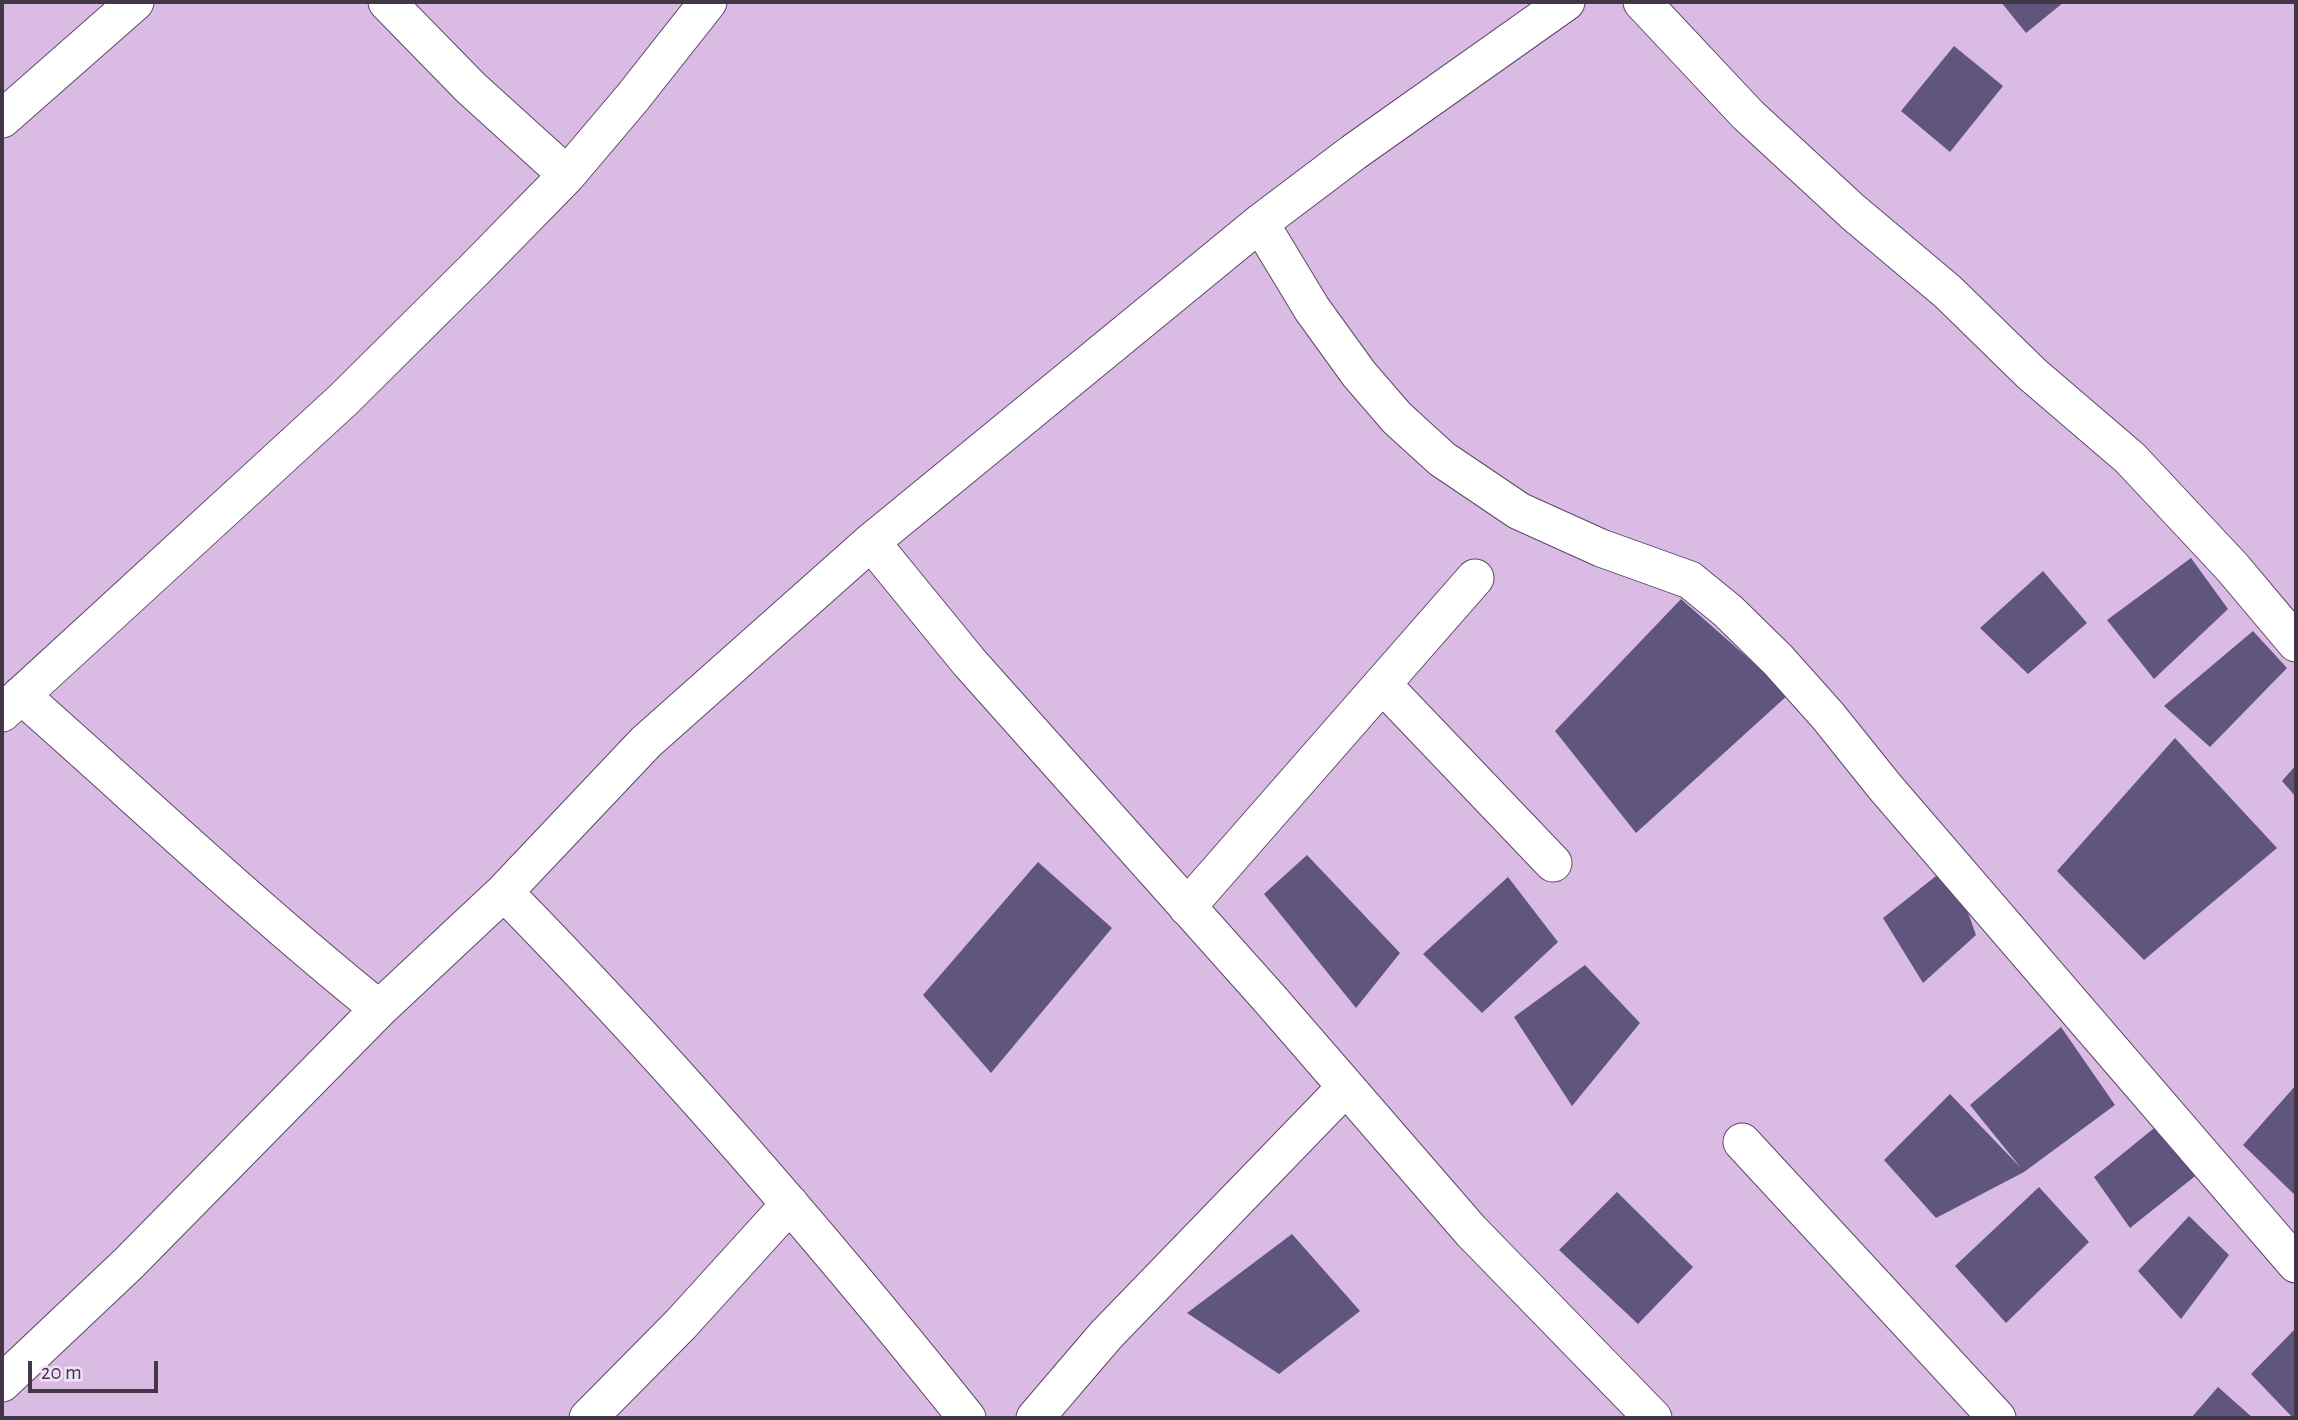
<!DOCTYPE html>
<html>
<head>
<meta charset="utf-8">
<style>
  body { margin:0 }
  #map { position:relative; width:2298px; height:1420px; overflow:hidden; background:#d9bbe4; font-family:"Alegreya Sans",sans-serif }
  canvas { display:block }
  .frame { position:absolute; inset:0; border:4px solid #423647; pointer-events:none }
  .scale { position:absolute; left:28px; top:1361px; width:130px; height:32px; box-sizing:border-box; border:4px solid #423647; border-top:0; padding-left:9px; font-size:21px; line-height:24px; white-space:nowrap; color:#423647; -webkit-text-stroke:5px #f1e2f7; paint-order:stroke }
</style>
</head>
<body>
<div id="map">
<canvas width="2298" height="1420"></canvas>
<div class="frame"></div>
<div class="scale">20 m</div>
</div>
<script>
const ctx = document.querySelector('canvas').getContext('2d');
ctx.lineJoin = 'round';
function paint(path, color) {
  ctx.fillStyle = color;
  ctx.fill(path, 'evenodd');
}
function stroke(path, color, width, dash) {
  ctx.strokeStyle = color;
  ctx.lineWidth = width;
  ctx.lineCap = dash ? 'butt' : 'round';
  ctx.setLineDash(dash || []);
  ctx.stroke(path);
}
const building = new Path2D(`
  M 2001,2 L 2064,2 L 2026,33 Z
  M 1954,46 L 2003,86 L 1950,152 L 1901,111 Z
  M 2191,558 L 2228,609 L 2154,679 L 2107,620 Z
  M 2043,571 L 2087,623 L 2028,674 L 1980,628 Z
  M 1681,599 L 1789,694 L 1636,833 L 1555,731 Z
  M 2253,631 L 2287,668 L 2210,747 L 2164,706 Z
  M 2175,738 L 2277,848 L 2144,960 L 2057,871 Z
  M 2296,765 L 2296,797 L 2282,781 Z
  M 1307,855 L 1400,953 L 1356,1008 L 1264,894 Z
  M 1038,862 L 1112,928 L 991,1073 L 923,995 Z
  M 1950,862 L 1976,935 L 1923,983 L 1883,918 L 1936,876 Z
  M 1508,877 L 1558,942 L 1482,1013 L 1423,954 Z
  M 1585,965 L 1640,1023 L 1572,1106 L 1514,1017 Z
  M 2061,1027 L 2115,1105 L 2024,1172 L 1936,1218 L 1884,1160 L 1950,1094 L 2021,1168 L 1970,1105 Z
  M 2296,1085 L 2296,1196 L 2243,1145 Z
  M 2164,1120 L 2204,1169 L 2130,1228 L 2094,1177 Z
  M 2039,1187 L 2089,1242 L 2006,1323 L 1955,1266 Z
  M 1617,1192 L 1693,1267 L 1638,1324 L 1559,1250 Z
  M 2189,1216 L 2229,1255 L 2181,1319 L 2138,1271 Z
  M 1292,1234 L 1360,1311 L 1279,1374 L 1187,1313 Z
  M 2296,1328 L 2296,1418 L 2293,1418 L 2251,1374 Z
  M 2218,1387 L 2253,1418 L 2191,1418 Z`);
const minor = new Path2D(`
  M 387,2 L 471,88 L 567,175
  M 1642,2 L 1748,115 L 1853,212 L 1948,292 L 2032,374 L 2130,458 L 2232,567 L 2296,643
  M 2,119 L 135,2
  M 1260,223 L 1312,309 L 1359,374 L 1397,418 L 1442,459 L 1519,511 L 1601,548 L 1690,580 L 1728,611 L 1778,660 L 1828,716 L 1885,787 L 2296,1264
  M 871,542 L 969,662 L 1269,998 L 1471,1231 L 1653,1418
  M 1382,684 L 1553,863
  M 21,695 C 140,800 255,909 379,1009
  M 2,713 L 343,400 L 476,268 L 567,175 L 633,97 L 708,2
  M 504,892 C 668,1059 821,1236 967,1418
  M 1187,907 L 1475,578
  M 1742,1142 L 1997,1418
  M 2,1383 L 128,1264 L 379,1009 L 504,892 L 646,742 L 871,542 L 1260,223 L 1354,152 L 1566,2
  M 588,1418 L 681,1324 L 790,1204
  M 1035,1418 L 1106,1335 L 1345,1088`);
paint(building, '#60557e');
stroke(minor, '#5f4669', 39);
stroke(minor, '#fff', 37);
</script>
</body>
</html>
